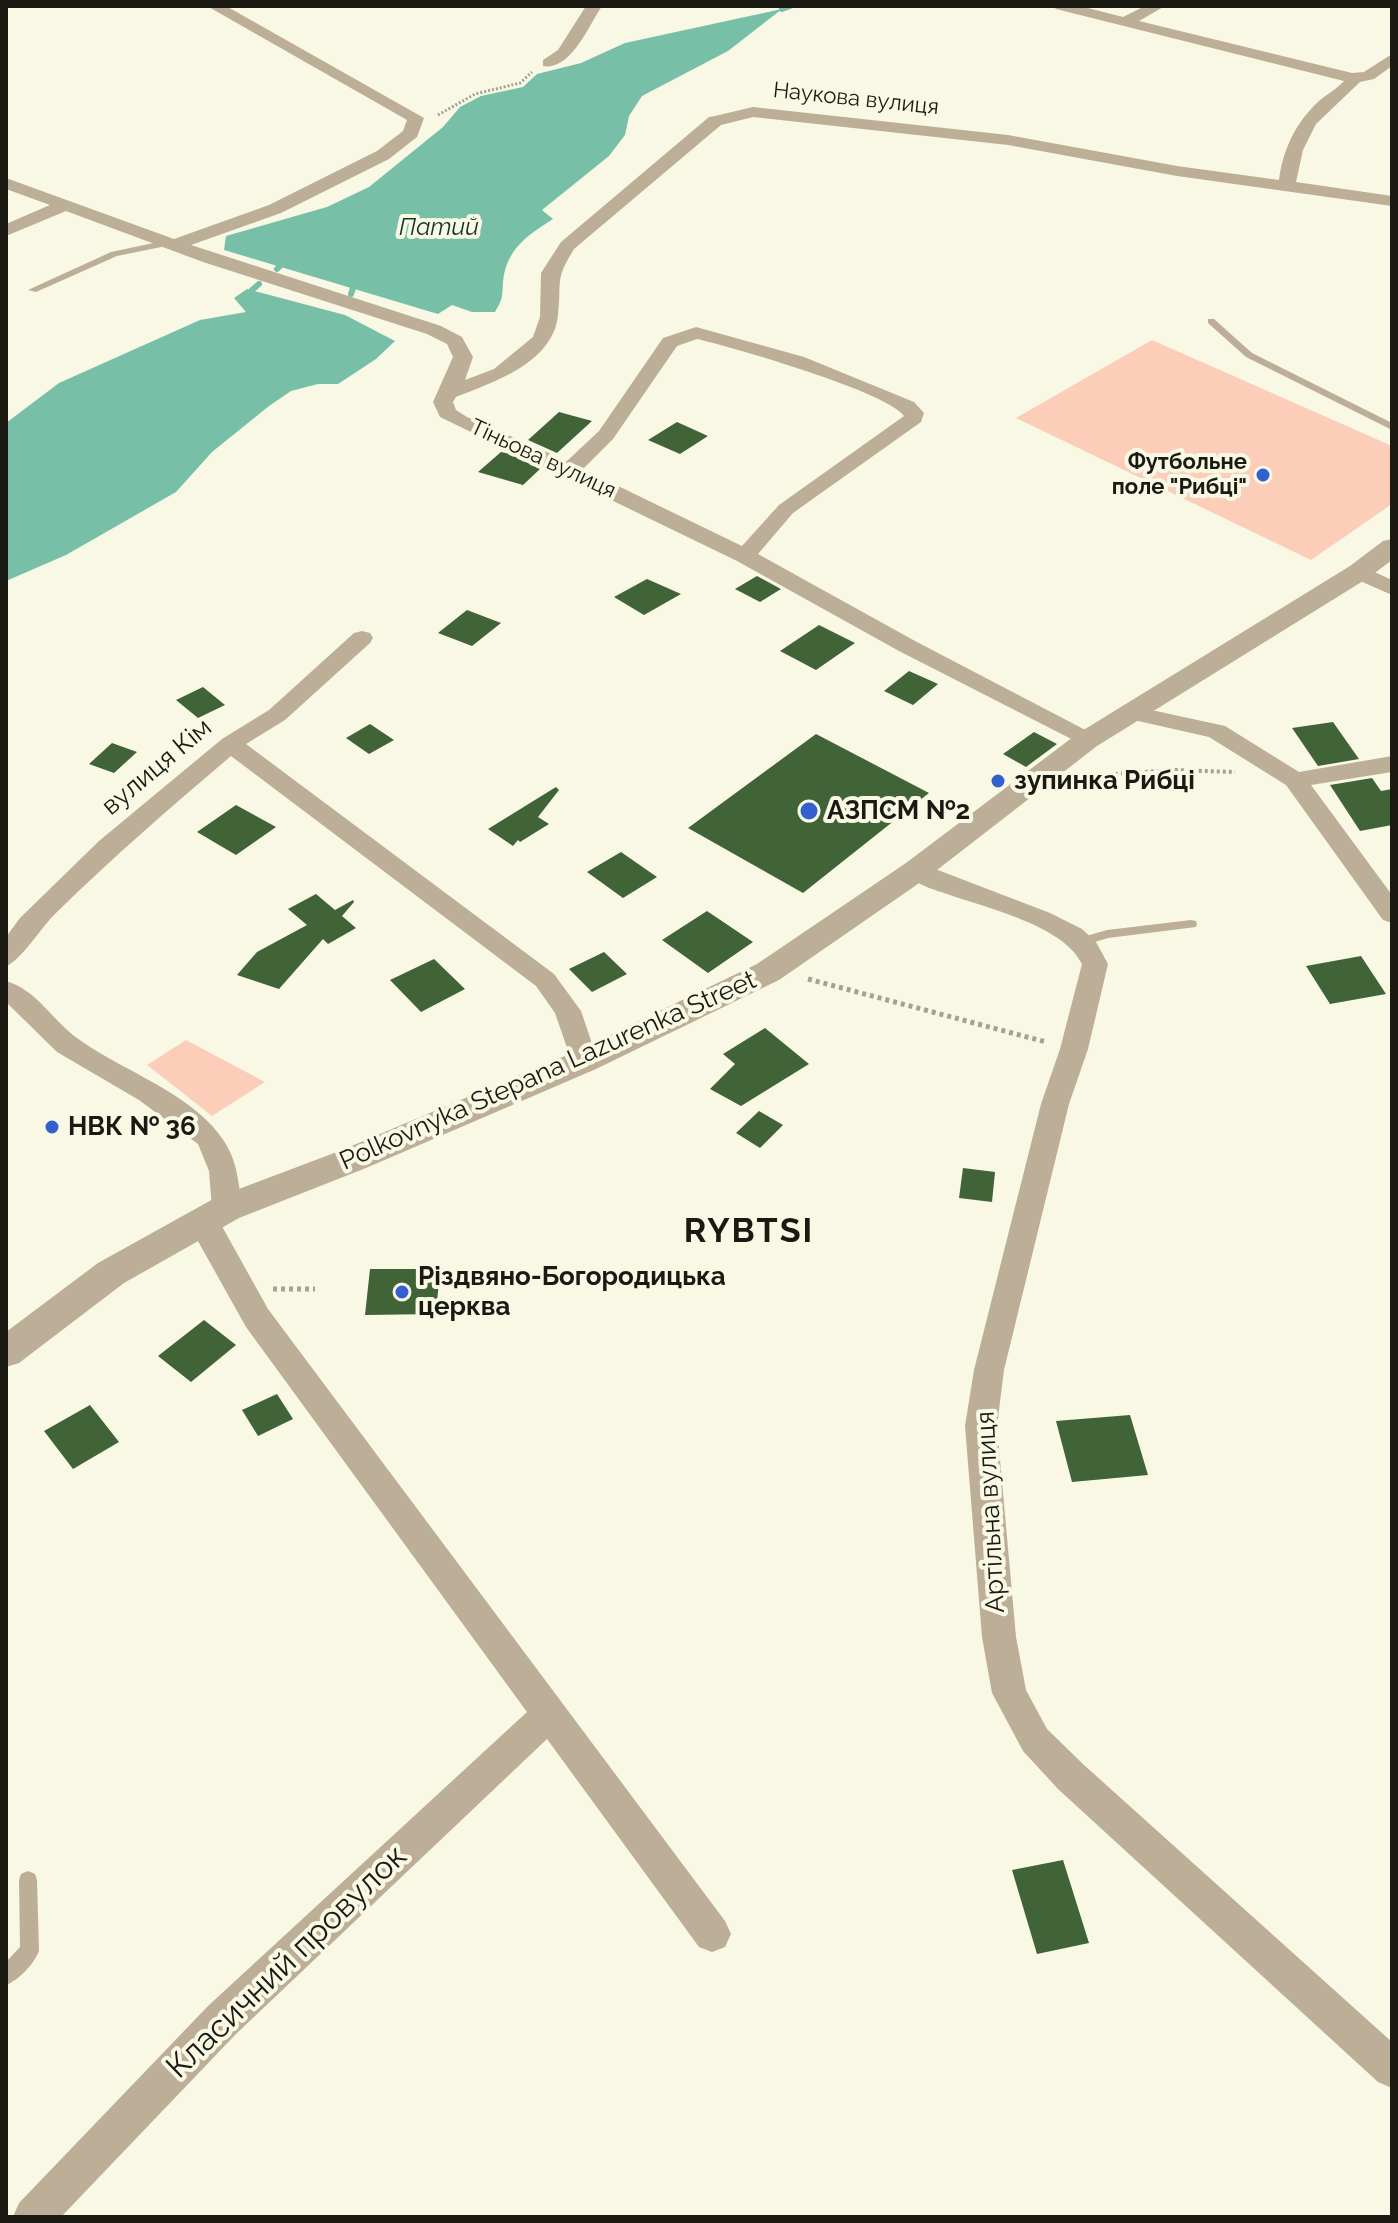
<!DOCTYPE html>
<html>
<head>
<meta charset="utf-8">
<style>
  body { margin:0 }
  #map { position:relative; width:1398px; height:2223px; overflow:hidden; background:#f8f8e4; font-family:Raleway,sans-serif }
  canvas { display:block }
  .frame { position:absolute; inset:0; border:8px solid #1a1a13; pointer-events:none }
</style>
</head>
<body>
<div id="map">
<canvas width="1398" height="2223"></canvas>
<div class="frame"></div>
</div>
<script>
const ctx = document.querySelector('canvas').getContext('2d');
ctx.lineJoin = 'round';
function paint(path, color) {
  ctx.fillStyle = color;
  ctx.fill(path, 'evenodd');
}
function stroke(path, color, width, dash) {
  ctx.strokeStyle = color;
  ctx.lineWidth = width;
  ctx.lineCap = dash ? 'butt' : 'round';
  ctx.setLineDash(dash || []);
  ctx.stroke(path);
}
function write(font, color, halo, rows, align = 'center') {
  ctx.font = font + ' Raleway,sans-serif';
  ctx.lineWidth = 8;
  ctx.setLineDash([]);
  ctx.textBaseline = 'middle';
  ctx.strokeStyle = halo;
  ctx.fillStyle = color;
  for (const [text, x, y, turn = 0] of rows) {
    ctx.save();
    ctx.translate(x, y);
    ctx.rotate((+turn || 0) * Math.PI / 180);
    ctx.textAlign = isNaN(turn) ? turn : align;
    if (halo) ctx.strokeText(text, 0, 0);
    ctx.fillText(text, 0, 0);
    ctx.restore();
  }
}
const green = new Path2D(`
  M 1152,340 L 1392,446 L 1392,504 L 1311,560 L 1016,418 Z
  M 186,1040 L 265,1082 L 212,1116 L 147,1065 Z`);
const water = new Path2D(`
  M 782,9 L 728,51 L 642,96 L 629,116 L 625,135 L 609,156 L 542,210 L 553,219 C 528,235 506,249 503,282 C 502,298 503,298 495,312 L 472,312 L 452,305 L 438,314 L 224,250 L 226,236 L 327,207 L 369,187 L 443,127 L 460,107 L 481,96 L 523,87 L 537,74 L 581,63 L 625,43 Z
  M 247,289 L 345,315 L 395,341 L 376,359 L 338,384 L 318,384 L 291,391 L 269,406 L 212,452 L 176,492 L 66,555 L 6,581 L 6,423 L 59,383 L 200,320 L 246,312 L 234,298 Z`);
const stream = new Path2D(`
  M 782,9 L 790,6
  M 277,269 L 280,266
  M 252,290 L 259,284
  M 351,294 L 353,288`);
const building = new Path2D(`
  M 559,412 L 592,421 L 557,453 L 528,440 Z
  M 677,422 L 708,436 L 680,454 L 648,440 Z
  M 501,452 L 510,454 L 540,469 L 523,485 L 478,472 Z
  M 757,576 L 781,589 L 760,602 L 735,589 Z
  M 647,579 L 681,594 L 644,615 L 614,597 Z
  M 467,610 L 501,623 L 472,646 L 438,633 Z
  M 819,625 L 855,643 L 816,670 L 780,651 Z
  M 909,671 L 938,684 L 913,705 L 884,691 Z
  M 203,687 L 225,705 L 198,718 L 176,700 Z
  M 1333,722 L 1359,759 L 1318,766 L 1292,728 Z
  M 370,724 L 394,740 L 369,754 L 346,738 Z
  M 1034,732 L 1057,744 L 1026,767 L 1003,754 Z
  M 816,734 L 929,793 L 803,893 L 688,828 Z
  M 112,743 L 137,752 L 114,773 L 89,764 Z
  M 1372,778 L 1381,791 L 1392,789 L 1392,825 L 1360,831 L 1330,785 Z
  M 556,787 L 559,790 L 538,817 L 549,824 L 520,842 L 518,840 L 513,846 L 488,829 Z
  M 236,805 L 276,827 L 236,855 L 197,832 Z
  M 621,852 L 657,877 L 623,898 L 587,872 Z
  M 316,894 L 335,910 L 353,900 L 354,902 L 342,916 L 356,928 L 328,944 L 323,939 L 279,989 L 237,975 L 257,952 L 307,925 L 288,909 Z
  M 707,911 L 753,942 L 708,973 L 662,940 Z
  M 604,952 L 627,974 L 592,992 L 569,969 Z
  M 1361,956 L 1386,994 L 1330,1004 L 1306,966 Z
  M 434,959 L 465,989 L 421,1012 L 390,980 Z
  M 765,1028 L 809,1064 L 741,1106 L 710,1089 L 735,1064 L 723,1054 Z
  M 759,1111 L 783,1125 L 760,1148 L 736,1133 Z
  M 963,1168 L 995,1172 L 992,1202 L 959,1198 Z
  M 370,1269 L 440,1269 L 436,1314 L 365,1315 Z
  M 204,1320 L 236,1345 L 191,1382 L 158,1356 Z
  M 277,1394 L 293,1419 L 258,1436 L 242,1410 Z
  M 90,1405 L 119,1442 L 73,1469 L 44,1431 Z
  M 1130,1415 L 1148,1475 L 1072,1482 L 1056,1421 Z
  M 1063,1860 L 1089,1943 L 1037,1954 L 1012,1870 Z`);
const pathFar2 = new Path2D(`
  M 438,115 L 475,94 L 520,83 L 532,72`);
const pathFar1 = new Path2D(`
  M 1085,776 L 1175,770 L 1235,772`);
const path = new Path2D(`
  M 808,979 L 1046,1042
  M 273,1289 L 315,1289`);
const service = new Path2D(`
  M 168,240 L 173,243 L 171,245 L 117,256 L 36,292 L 28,290 L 111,252 Z
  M 1208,319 L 1214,319 L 1252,353 L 1392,423 L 1392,430 L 1246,357 L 1208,323 Z
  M 1191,920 L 1196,921 L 1197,924 L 1196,927 L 1108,938 L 1081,946 L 1074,942 L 1076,939 L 1107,930 Z
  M 28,1871 L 35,1874 L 37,1880 L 39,1951 C 34,1964 19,1980 6,1985 L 6,1962 L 20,1947 L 19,1880 L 21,1874 Z`);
const minor = new Path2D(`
  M 207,6 L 226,6 L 424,118 L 417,137 L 389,159 L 281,213 L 191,245 L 441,326 L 462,337 L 473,357 L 465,380 L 494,369 L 533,337 L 540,317 L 541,273 L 561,242 L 709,117 L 715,116 L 753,107 L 1008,135 L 1177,166 L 1279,180 C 1283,149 1296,122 1319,101 C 1327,94 1337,89 1344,81 L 1056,9 L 1053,6 L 1080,6 L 1123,17 L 1145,6 L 1165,6 L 1139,21 L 1352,73 L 1364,72 L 1392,54 L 1392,66 L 1374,79 L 1360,82 L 1316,124 L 1303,150 L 1296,182 L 1392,196 L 1392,206 L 1177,176 L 1008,145 L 753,117 L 721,125 L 574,249 C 554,281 562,281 558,315 C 553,363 494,382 456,397 L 453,402 L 456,410 L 467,417 L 567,461 L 599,431 L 663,338 L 696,327 L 804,357 L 914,402 L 924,413 L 921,422 L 793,513 L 758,554 L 915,641 L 1095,735 L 1099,740 L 1095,745 L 1087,747 L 899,651 L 737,561 L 440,417 L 433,402 L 453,357 L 447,344 L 427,334 L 203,262 L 66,211 L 6,236 L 6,224 L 50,205 L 6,189 L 6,178 L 174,239 L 269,205 L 377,151 L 403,131 L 407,120 ZM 697,339 C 732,347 888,392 904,416 L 779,505 L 742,546 L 583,469 L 613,439 L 677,346 Z
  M 586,6 L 602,6 C 589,25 571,71 543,66 L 543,60 L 558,50 Z
  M 1359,565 L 1392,580 L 1392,595 L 1351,577 L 1348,572 Z
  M 362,631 L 370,633 L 373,638 L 370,643 L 285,720 L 246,744 L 554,974 L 581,1011 L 598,1061 L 594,1068 L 584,1071 L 574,1068 L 555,1013 L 536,986 L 231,756 C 171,807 112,858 56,913 C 42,926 20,962 6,966 L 6,937 L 20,918 L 99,841 L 222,739 L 269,710 L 354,633 Z
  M 1133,706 L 1225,726 L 1299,772 L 1392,756 L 1392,772 L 1311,785 L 1392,895 L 1392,923 L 1383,920 L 1286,785 L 1209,737 L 1125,718 L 1121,713 L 1125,708 Z
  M 917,862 L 1050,913 L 1082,929 L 1096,942 L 1108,964 L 1088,1049 L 1069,1104 L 1004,1370 L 997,1426 L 1016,1637 L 1026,1690 L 1047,1729 L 1084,1765 L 1392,2042 L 1392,2088 L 1378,2082 L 1058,1789 L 1023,1751 L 992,1693 L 982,1637 L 965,1426 L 974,1370 L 1041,1104 L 1060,1049 L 1082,964 C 1063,925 986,908 947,894 C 932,889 913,884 904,870 L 908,864 Z
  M 6,981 C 37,990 52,1020 77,1038 C 131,1078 230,1104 238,1180 C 240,1192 243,1205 237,1216 L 227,1219 L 217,1216 L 212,1208 L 209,1171 L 198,1144 L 139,1100 L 57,1052 L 6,1002 Z
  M 204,1209 L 214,1212 L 268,1309 L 725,1921 L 731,1934 L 725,1947 L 712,1952 L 699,1947 L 547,1739 L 236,2034 L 61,2217 L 13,2217 L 19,2203 L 208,2006 L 527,1712 L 246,1327 L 194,1234 L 189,1220 L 194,1212 Z`);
const tertiary = new Path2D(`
  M 1392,539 L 1392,560 L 1368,578 L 1097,746 L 928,877 L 779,980 L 596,1069 L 366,1168 L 239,1218 L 124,1283 L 19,1363 L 6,1367 L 6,1332 L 98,1263 L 215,1198 L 342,1150 L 572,1053 L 757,964 L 906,863 L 1077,734 L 1350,566 L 1383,541 Z`);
const markers = [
  [1263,475,8,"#335fcf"],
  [998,781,8,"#335fcf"],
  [809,811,10,"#335fcf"],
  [52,1127,8,"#335fcf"],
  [402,1292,8,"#335fcf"]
];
const farStreetnames = [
  ["Наукова вулиця",856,99,6],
  ["Тіньова вулиця",543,459,25]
];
const farPoinames = [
  ["Футбольне",1247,462],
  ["поле \"Рибці\"",1247,487]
];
const farWaternames = [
  ["Патий",439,228]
];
const streetNames = [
  ["вулиця Кім",157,767,-40],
  ["Polkovnyka Stepana Lazurenka Street",548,1071,-24],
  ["Артільна вулиця",991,1512,-93]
];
const poiNames = [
  ["зупинка Рибці",1014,781],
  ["АЗПСМ №2",827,811],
  ["НВК № 36",68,1127],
  ["Різдвяно-Богородицька",418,1277],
  ["церква",418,1307]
];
const nearStreetnames = [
  ["Класичний провулок",287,1962,-44]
];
const districtNames = [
  ["RYBTSI",749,1232]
];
paint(green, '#fcceb9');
paint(water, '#78bfa7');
stroke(stream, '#78bfa7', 6);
paint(building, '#406337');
stroke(pathFar2, '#a2a293', 3, [2, 2]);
stroke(pathFar1, '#a2a293', 4, [3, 3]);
stroke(path, '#a2a293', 5, [4, 4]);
paint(service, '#bdae98');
paint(minor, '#bdae98');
paint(tertiary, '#bdae98');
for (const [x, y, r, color] of markers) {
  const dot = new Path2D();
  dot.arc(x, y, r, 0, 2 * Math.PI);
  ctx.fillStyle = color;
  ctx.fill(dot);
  stroke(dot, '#f8f8e4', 3);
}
write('22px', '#1a1a13', '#f8f8e4', farStreetnames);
write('bold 22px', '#1a1a13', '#f8f8e4', farPoinames, 'right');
write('italic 24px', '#123329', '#f8f8e4', farWaternames);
write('26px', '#1a1a13', '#f8f8e4', streetNames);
write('bold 26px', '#1a1a13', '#f8f8e4', poiNames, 'left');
write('32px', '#1a1a13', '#f8f8e4', nearStreetnames);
ctx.letterSpacing = '2px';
write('bold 34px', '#1a1a13', '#f8f8e4', districtNames);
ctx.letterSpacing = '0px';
</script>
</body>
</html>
